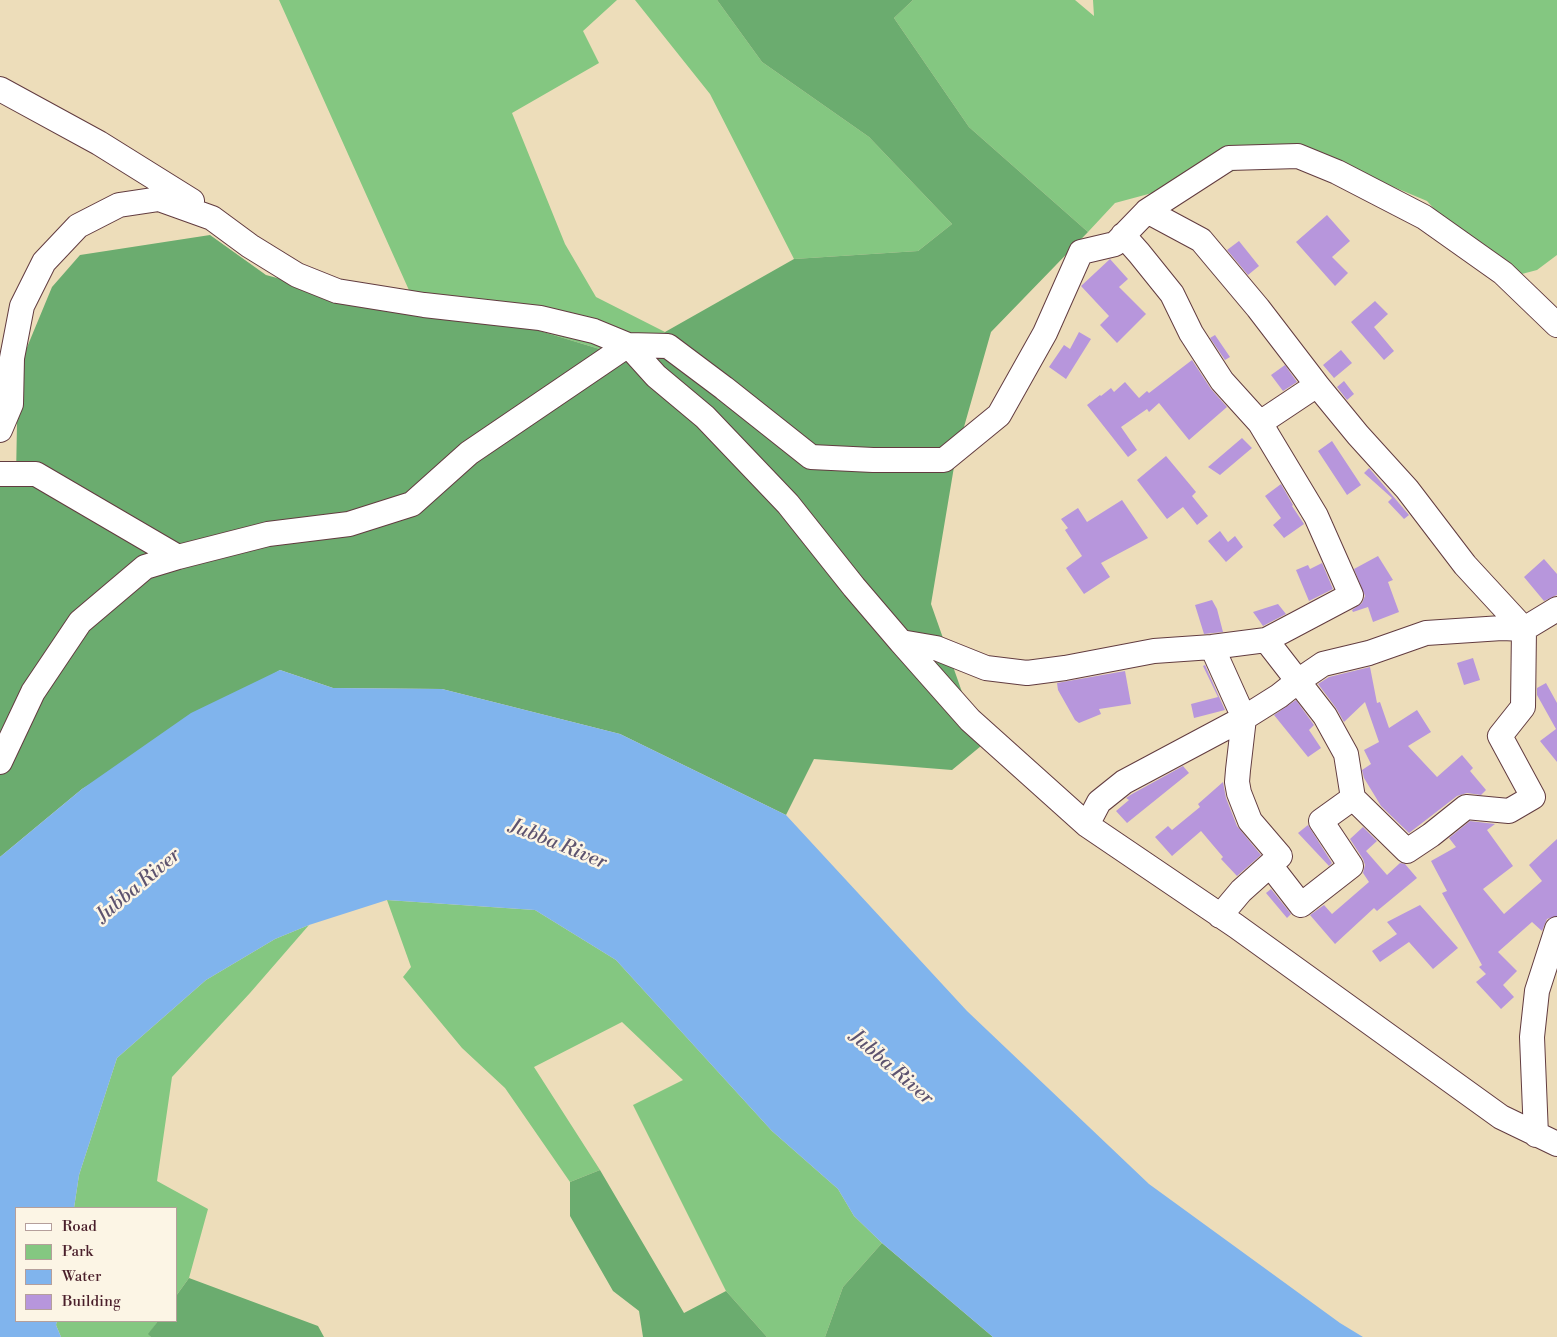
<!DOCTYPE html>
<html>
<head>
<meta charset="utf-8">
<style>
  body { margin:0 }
  #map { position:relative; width:1557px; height:1337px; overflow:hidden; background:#edddba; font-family:"Libre Bodoni",serif }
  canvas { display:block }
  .legend { position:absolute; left:15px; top:1207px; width:162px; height:115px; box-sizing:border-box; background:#fcf5e5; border:1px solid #b59f9b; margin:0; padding:6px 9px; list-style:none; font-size:15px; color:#4a1f2b }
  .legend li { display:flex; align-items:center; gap:10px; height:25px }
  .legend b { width:25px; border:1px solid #b59f9b }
</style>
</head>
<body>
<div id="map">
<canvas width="1557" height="1337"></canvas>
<ul class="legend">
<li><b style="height:6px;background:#fff"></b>Road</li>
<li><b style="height:14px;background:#84c781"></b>Park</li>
<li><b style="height:14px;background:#80b4ed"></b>Water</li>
<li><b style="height:14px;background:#b796dc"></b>Building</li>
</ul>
</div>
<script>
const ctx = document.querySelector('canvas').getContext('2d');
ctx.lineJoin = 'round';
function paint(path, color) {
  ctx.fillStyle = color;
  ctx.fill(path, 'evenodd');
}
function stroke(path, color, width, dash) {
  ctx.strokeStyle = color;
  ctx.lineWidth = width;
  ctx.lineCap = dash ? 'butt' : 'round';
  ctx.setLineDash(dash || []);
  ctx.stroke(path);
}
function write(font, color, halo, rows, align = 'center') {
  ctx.font = font + ' "Libre Bodoni",serif';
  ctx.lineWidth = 5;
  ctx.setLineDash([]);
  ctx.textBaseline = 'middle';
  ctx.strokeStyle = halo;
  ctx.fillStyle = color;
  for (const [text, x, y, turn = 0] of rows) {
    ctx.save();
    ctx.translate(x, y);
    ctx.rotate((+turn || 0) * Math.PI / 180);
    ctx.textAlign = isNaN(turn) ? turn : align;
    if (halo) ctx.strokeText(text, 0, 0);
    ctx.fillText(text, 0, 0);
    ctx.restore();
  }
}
const green = new Path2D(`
  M 279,0 L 617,0 L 583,31 L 599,63 L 512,113 L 565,244 L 596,297 L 665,332 L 626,357 L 517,324 L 421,317 Z
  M 635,0 L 717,0 L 762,62 L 869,137 L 952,224 L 918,251 L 794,259 L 710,94 Z
  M 913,0 L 1075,0 L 1094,16 L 1093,0 L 1557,0 L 1557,255 L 1537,270 L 1499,280 L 1427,201 L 1308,151 L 1115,203 L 1088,232 L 969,127 L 894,18 Z
  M 387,900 L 535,910 L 616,960 L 772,1131 L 838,1189 L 854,1216 L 882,1243 L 843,1287 L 825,1337 L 767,1337 L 726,1291 L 633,1105 L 683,1080 L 622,1022 L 534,1067 L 600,1170 L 570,1182 L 505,1088 L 462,1048 L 403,977 L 411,967 Z
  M 309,925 L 250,993 L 172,1077 L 157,1181 L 208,1209 L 189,1278 L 176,1296 L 176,1208 L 74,1208 L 79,1175 L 117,1058 L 206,980 L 275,939 Z
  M 57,1321 L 158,1321 L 149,1334 L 151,1337 L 61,1337 L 56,1325 Z`);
const forest = new Path2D(`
  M 717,0 L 913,0 L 894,18 L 969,127 L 1088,232 L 991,332 L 956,455 L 931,604 L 981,746 L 952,770 L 814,759 L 786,815 L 620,734 L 442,689 L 333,688 L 280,670 L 82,789 L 0,857 L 0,480 L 16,477 L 18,369 L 52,287 L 80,255 L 210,235 L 266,275 L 421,317 L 517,324 L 626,357 L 665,332 L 794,259 L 918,251 L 952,224 L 869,137 L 762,62 Z
  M 600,1170 L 684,1313 L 726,1291 L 767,1337 L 643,1337 L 639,1311 L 613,1291 L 570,1216 L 570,1182 Z
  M 882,1243 L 993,1337 L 825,1337 L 843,1287 Z
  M 189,1278 L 318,1326 L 324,1337 L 151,1337 L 148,1334 L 158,1321 L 176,1321 L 176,1296 Z`);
const water = new Path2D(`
  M 280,670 L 333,688 L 442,689 L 620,734 L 786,815 L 967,1011 L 1149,1184 L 1340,1323 L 1363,1337 L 993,1337 L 882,1243 L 854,1216 L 838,1189 L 772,1131 L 616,960 L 535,910 L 387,900 L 309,925 L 275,939 L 206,980 L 117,1058 L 79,1175 L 74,1208 L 16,1208 L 16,1321 L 57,1321 L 56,1325 L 61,1337 L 0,1337 L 0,857 L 82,789 L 191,713 Z`);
const building = new Path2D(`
  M 1327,215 L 1350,241 L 1332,257 L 1348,273 L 1335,286 L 1296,242 Z
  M 1239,241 L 1259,266 L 1248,275 L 1227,250 Z
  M 1110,259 L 1128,279 L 1119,287 L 1146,314 L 1117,343 L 1100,325 L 1109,316 L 1081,286 Z
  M 1375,301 L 1388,314 L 1374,327 L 1394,351 L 1384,360 L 1351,322 Z
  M 1079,332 L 1091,339 L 1066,379 L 1049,367 L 1064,345 L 1070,349 Z
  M 1215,335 L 1230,357 L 1225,360 L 1210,338 Z
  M 1341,350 L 1352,363 L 1334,378 L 1323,365 Z
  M 1192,360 L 1211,389 L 1227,407 L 1189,440 L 1159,403 L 1149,412 L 1147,409 L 1121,427 L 1137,450 L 1128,457 L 1087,405 L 1100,395 L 1101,396 L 1111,388 L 1114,392 L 1125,382 L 1139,398 L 1147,391 L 1149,393 Z
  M 1285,365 L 1297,382 L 1283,391 L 1271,375 Z
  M 1344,381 L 1354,394 L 1347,400 L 1337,387 Z
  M 1242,438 L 1252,448 L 1220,475 L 1208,467 Z
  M 1332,441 L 1361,485 L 1347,495 L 1318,451 Z
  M 1166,456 L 1196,492 L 1192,496 L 1208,516 L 1197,525 L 1183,507 L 1167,519 L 1137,480 Z
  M 1369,468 L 1409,515 L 1404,519 L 1388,502 L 1392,498 L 1364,473 Z
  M 1281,484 L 1293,505 L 1292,506 L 1304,524 L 1284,538 L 1273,525 L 1281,518 L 1265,496 Z
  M 1122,500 L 1148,538 L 1101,563 L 1110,577 L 1084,594 L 1066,568 L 1082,556 L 1065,530 L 1068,528 L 1061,519 L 1078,508 L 1087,522 Z
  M 1220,531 L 1228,542 L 1235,536 L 1243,547 L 1226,562 L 1208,541 Z
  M 1378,556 L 1393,580 L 1388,582 L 1399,612 L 1373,622 L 1368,607 L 1353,612 L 1352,610 L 1362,603 L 1365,596 L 1354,569 Z
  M 1544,559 L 1557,574 L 1557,595 L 1544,601 L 1524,577 Z
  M 1322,563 L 1333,589 L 1309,601 L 1296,570 L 1308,565 L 1310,569 Z
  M 1212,600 L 1217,609 L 1223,632 L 1204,634 L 1195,605 Z
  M 1278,604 L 1286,614 L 1263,626 L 1253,612 Z
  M 1473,658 L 1480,680 L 1464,685 L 1457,663 Z
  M 1205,665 L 1225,710 L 1194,718 L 1191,704 L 1218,697 L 1203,666 Z
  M 1370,667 L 1377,703 L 1380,702 L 1389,728 L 1417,710 L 1431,732 L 1408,746 L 1437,777 L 1462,755 L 1473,768 L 1470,771 L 1486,790 L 1481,795 L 1467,793 L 1457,796 L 1409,833 L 1381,806 L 1364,778 L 1362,770 L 1371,764 L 1364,750 L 1379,742 L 1365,702 L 1344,722 L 1336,708 L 1318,684 L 1329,677 Z
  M 1125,671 L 1131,704 L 1099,709 L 1101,714 L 1079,723 L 1075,720 L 1058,690 L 1057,683 Z
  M 1546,683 L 1557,703 L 1557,762 L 1540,741 L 1556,729 L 1537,695 L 1537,688 Z
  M 1296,700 L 1314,725 L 1309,730 L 1321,748 L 1308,757 L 1274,715 Z
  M 1183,766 L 1189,773 L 1127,823 L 1116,811 L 1129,800 L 1126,798 L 1132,794 Z
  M 1223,782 L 1226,798 L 1237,826 L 1261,855 L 1237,876 L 1221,859 L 1223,857 L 1201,831 L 1172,856 L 1155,837 L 1168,826 L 1172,830 L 1200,807 L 1198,804 Z
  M 1470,821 L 1495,824 L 1487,830 L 1513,866 L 1483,889 L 1504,914 L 1542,881 L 1529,865 L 1557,839 L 1557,916 L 1547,919 L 1542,931 L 1532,922 L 1498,952 L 1517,971 L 1503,985 L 1514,997 L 1501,1009 L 1476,982 L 1486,974 L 1479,967 L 1482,965 L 1442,893 L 1447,891 L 1431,861 L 1456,847 L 1449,838 Z
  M 1308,825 L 1332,863 L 1329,866 L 1298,833 Z
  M 1363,827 L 1377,841 L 1366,851 L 1387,875 L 1400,863 L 1405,864 L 1417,878 L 1377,911 L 1374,908 L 1335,944 L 1310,915 L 1324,905 L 1332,914 L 1369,882 L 1363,873 L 1365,865 L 1363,859 L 1350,839 Z
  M 1271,889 L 1291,914 L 1287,918 L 1266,893 Z
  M 1420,905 L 1458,948 L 1433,969 L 1409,942 L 1380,962 L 1372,951 L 1397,934 L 1387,922 Z`);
const minor = new Path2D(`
  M 0,89 L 99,143 L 192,201
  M 1147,211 L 1201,240 L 1258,308 L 1317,385
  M 1123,235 L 1139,253 L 1172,294 L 1191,333 L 1222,381 L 1260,423
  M 0,430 L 11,404 L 12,358 L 22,306 L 44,262 L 78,226 L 119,205 L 159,199 L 212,218 L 250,246 L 297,275 L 337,291 L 424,305 L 540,318 L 594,331 L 628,345 L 656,376 L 705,417 L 788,504 L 854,587 L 901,642 L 936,648 L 986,668 L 1027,673 L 1065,668 L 1154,651 L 1212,647 L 1266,640 L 1351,595 L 1316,516 L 1260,423 L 1317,385 L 1358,435 L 1407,489 L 1465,565 L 1524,629 L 1523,707 L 1500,736 L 1533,797 L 1509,811 L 1466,807 L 1431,835 L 1407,851 L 1353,798
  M 0,474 L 36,474 L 178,557
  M 1266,640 L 1325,716 L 1346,754 L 1353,798 L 1321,821 L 1351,866 L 1301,905 L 1270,865
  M 901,642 L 970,720 L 1087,825 L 1236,926 L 1501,1117 L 1557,1144
  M 1212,647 L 1244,718 L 1238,770 L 1237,782 L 1239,793 L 1250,821 L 1280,856 L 1241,891 L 1220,916
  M 0,762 L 33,692 L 80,622 L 145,567 L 178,557 L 268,534 L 349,524 L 412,504 L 469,453 L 628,345 L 668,346 L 724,388 L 811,457 L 873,460 L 944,460 L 999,415 L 1045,333 L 1081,252 L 1115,244 L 1147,211 L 1229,158 L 1298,156 L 1337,172 L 1424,217 L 1503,273 L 1557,325
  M 1087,825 L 1099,802 L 1124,782 L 1244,718 L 1279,696 L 1298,681 L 1323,664 L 1369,653 L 1426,633 L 1502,628 L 1524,629 L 1557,609
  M 1536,1135 L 1532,1037 L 1537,991 L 1557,929`);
const waterNames = [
  ["Jubba River",558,845,22],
  ["Jubba River",139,886,-40],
  ["Jubba River",891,1068,41]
];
paint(green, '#84c781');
paint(forest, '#6bac6f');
paint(water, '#80b4ed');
paint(building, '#b796dc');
stroke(minor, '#623c40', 26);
stroke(minor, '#fff', 24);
write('italic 20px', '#5d536f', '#fcf5e5', waterNames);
</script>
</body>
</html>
